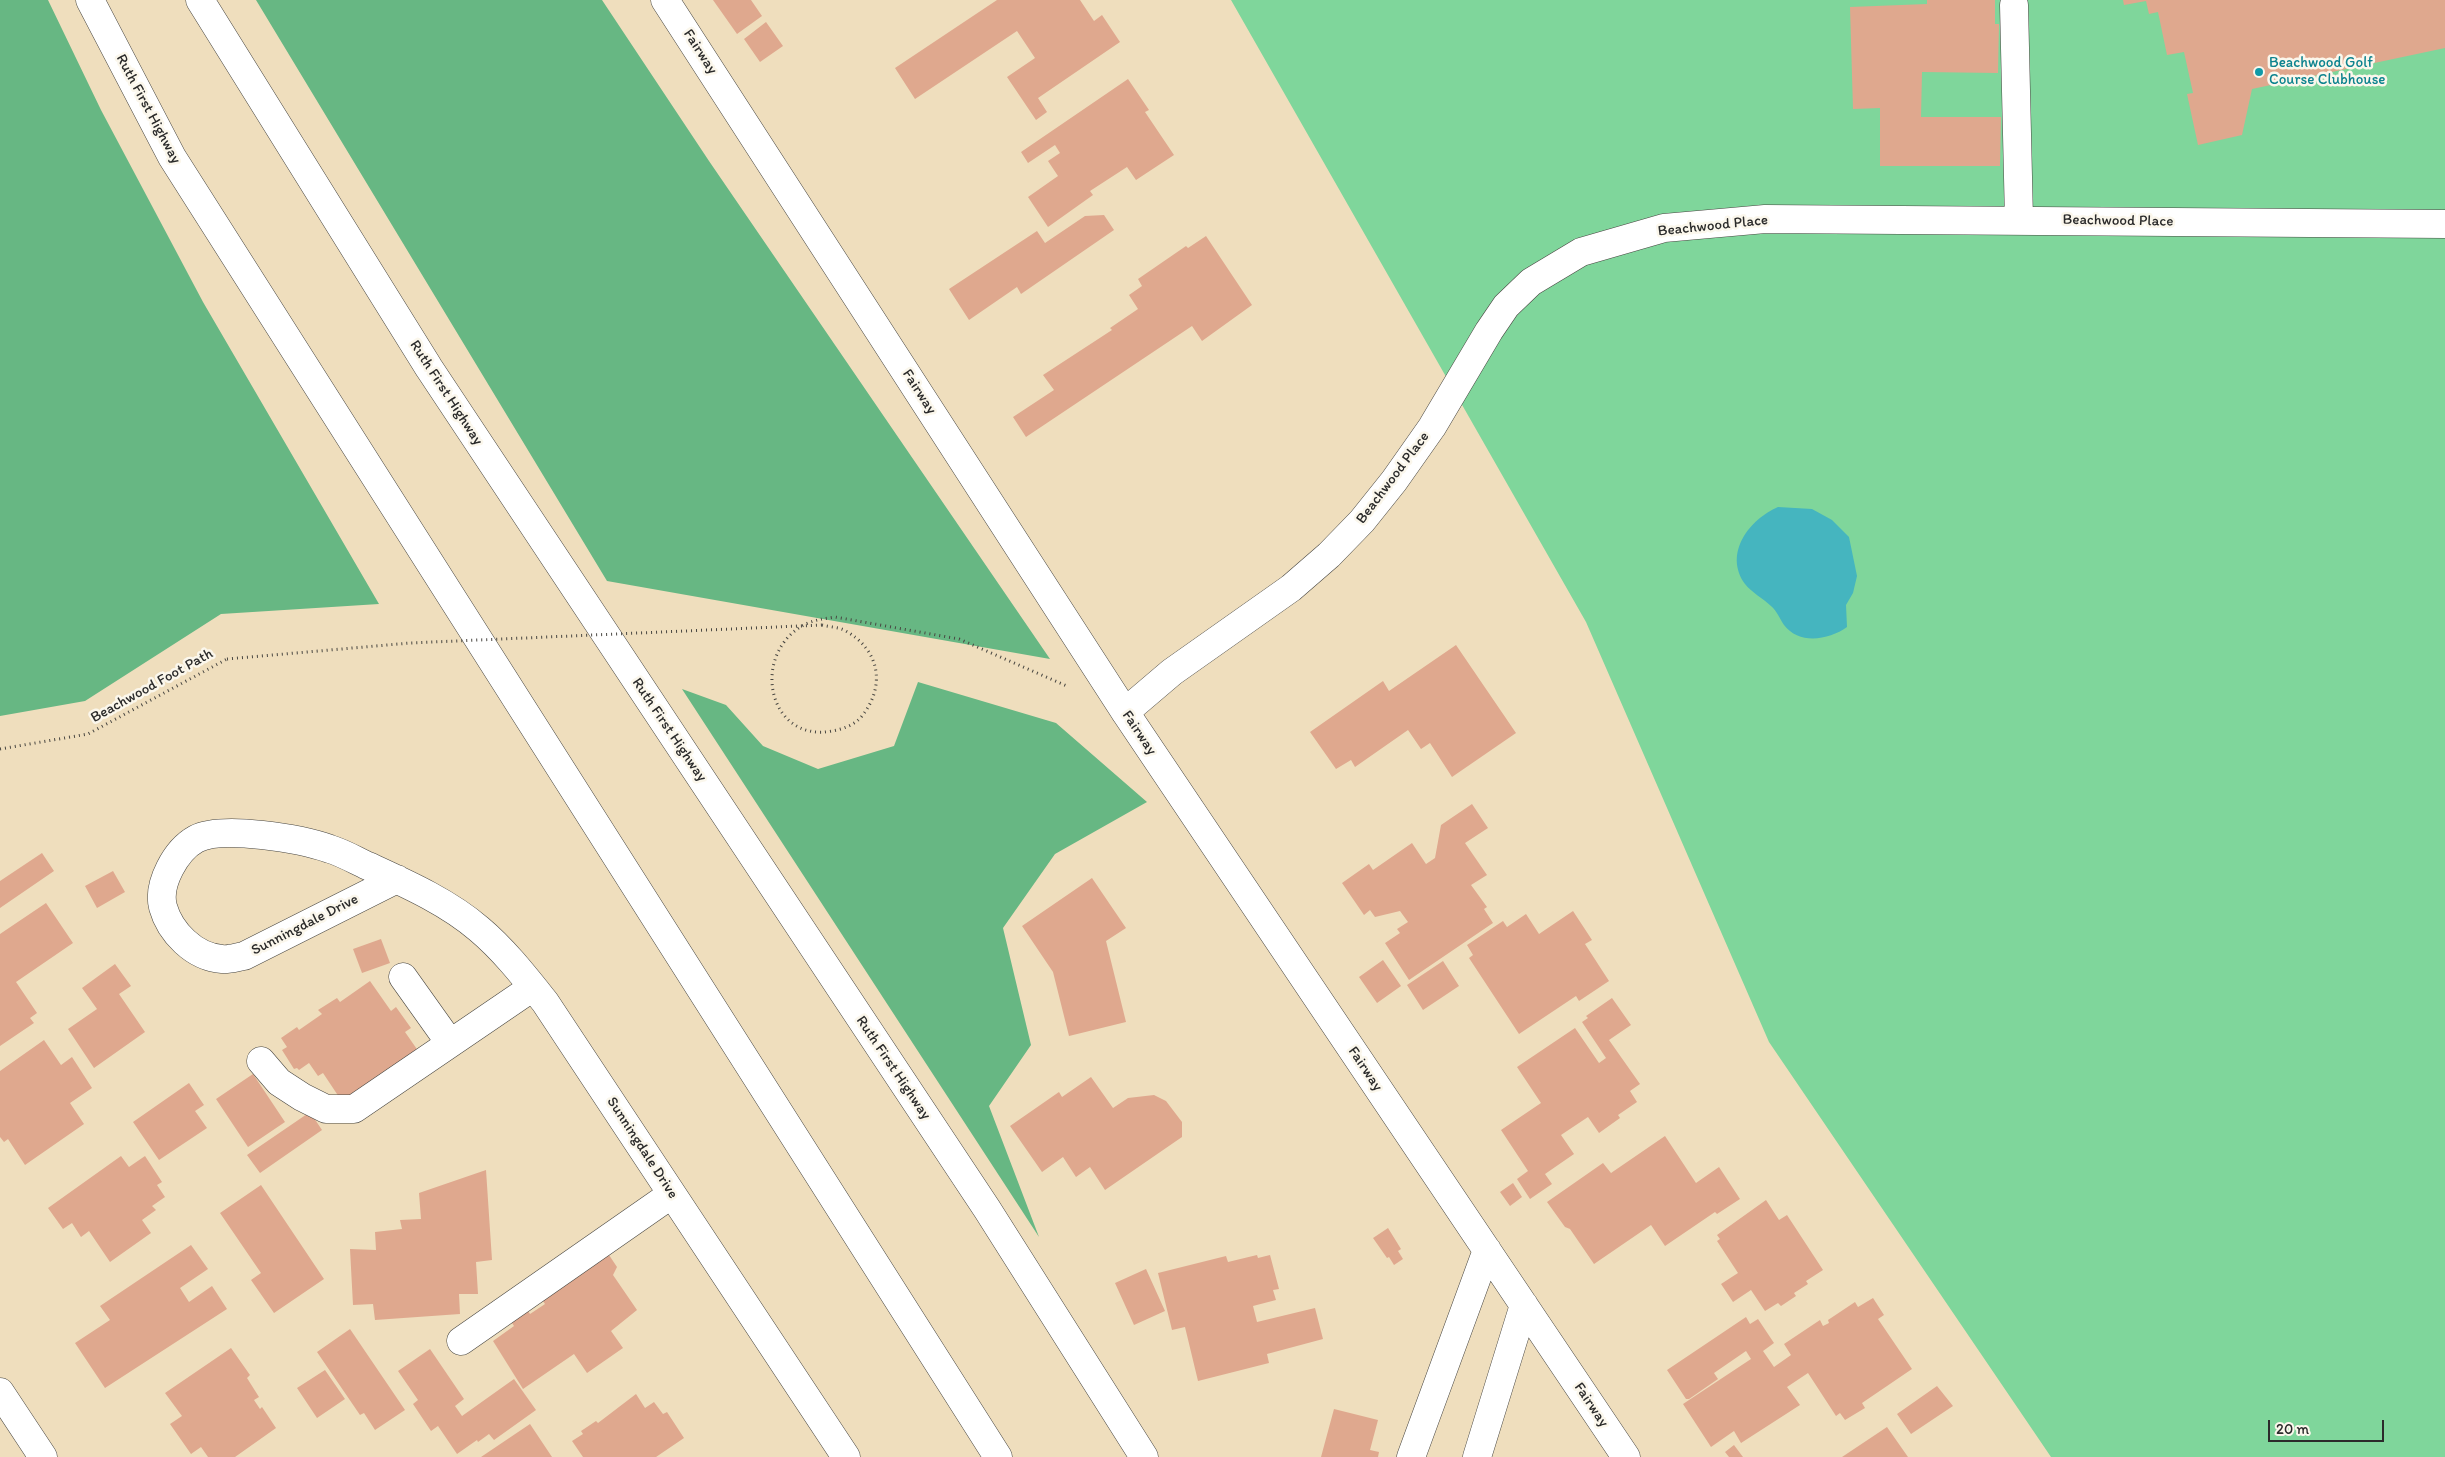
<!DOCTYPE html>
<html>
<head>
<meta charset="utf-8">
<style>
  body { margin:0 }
  #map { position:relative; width:2445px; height:1457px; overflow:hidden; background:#efdebd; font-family:Itim,sans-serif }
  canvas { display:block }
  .scale { position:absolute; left:2268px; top:1420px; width:116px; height:22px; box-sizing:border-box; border:2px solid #2b2b2b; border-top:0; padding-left:6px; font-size:15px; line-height:18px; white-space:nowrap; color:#2b2b2b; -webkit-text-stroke:4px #fbf7ec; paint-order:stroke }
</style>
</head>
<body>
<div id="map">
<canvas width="2445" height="1457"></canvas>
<div class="scale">20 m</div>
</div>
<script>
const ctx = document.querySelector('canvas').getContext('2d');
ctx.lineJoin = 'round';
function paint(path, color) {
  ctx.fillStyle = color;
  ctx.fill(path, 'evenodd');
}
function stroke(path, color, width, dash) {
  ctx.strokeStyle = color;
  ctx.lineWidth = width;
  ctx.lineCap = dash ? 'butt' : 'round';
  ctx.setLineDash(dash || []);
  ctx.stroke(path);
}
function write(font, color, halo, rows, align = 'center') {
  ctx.font = font + ' Itim,sans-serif';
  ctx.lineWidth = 5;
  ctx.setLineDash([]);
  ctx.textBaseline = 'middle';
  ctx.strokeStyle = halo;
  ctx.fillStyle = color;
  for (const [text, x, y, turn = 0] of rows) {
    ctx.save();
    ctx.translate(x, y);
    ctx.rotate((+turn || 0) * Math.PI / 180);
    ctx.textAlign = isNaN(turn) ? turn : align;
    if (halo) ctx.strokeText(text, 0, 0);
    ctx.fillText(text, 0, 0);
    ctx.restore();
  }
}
const green = new Path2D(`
  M 1231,0 L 2445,0 L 2445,1457 L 2051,1457 L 1769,1042 L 1586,622 Z`);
const forest = new Path2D(`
  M 0,0 L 48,0 L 101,110 L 203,302 L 379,604 L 221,614 L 85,701 L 0,716 Z
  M 256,0 L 602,0 L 709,161 L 1050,659 L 607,581 Z
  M 918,682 L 1056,723 L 1147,802 L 1055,854 L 1003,928 L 1031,1045 L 989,1106 L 1039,1237 L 682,689 L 726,705 L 763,746 L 818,769 L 894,746 Z`);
const water = new Path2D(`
  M 1778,507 L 1812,509 L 1832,520 L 1849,537 L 1857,576 L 1853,593 L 1846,605 L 1847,627 C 1829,640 1799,645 1784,625 C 1780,619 1777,611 1771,606 C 1763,598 1752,593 1745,584 C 1723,553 1750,519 1778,507 Z`);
const building = new Path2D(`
  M 713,0 L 751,0 L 762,16 L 737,34 Z
  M 997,0 L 1080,0 L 1094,21 L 1102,15 L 1120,42 L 1038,98 L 1047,112 L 1036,120 L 1007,77 L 1035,58 L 1017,31 L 915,99 L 895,68 Z
  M 1927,0 L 1995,0 L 1995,24 L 1999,24 L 1998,73 L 1922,72 L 1921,117 L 2001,117 L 2000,166 L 1880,166 L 1880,108 L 1853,109 L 1850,7 L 1927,4 Z
  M 2123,0 L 2445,0 L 2445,48 L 2252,89 L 2242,135 L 2198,145 L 2187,94 L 2193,93 L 2184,52 L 2167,55 L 2158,12 L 2149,14 L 2146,1 L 2124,5 Z
  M 766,22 L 783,46 L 760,62 L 744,39 Z
  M 1128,79 L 1149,110 L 1145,112 L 1174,155 L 1136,180 L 1127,167 L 1090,191 L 1093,195 L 1048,227 L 1028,197 L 1058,176 L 1048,161 L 1060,153 L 1055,145 L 1028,163 L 1021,152 Z
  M 1104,215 L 1114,230 L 1021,294 L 1017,287 L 969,320 L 949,289 L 1037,231 L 1045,243 L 1085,216 Z
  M 1206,236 L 1252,305 L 1202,341 L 1192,326 L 1026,437 L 1013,417 L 1054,390 L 1043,375 L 1112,330 L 1110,328 L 1138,309 L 1129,295 L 1142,286 L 1138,279 L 1186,246 L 1188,248 Z
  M 1456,645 L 1516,733 L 1452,777 L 1430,743 L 1421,749 L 1408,730 L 1355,767 L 1351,760 L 1336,769 L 1310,732 L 1383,681 L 1389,691 Z
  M 1472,804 L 1488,828 L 1465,843 L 1487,875 L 1471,885 L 1487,907 L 1484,909 L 1493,923 L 1409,980 L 1385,943 L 1400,933 L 1397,929 L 1408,922 L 1400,911 L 1375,917 L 1370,910 L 1364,915 L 1342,883 L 1369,864 L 1373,870 L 1412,843 L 1426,864 L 1435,858 L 1441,825 Z
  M 42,853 L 54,871 L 0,908 L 0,881 Z
  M 113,871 L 125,892 L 97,908 L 85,886 Z
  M 1092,878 L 1126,928 L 1106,941 L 1126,1022 L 1069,1036 L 1053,972 L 1022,926 Z
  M 46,903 L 73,943 L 16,982 L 37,1013 L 30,1018 L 34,1023 L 0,1046 L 0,934 Z
  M 1573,911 L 1592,940 L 1585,944 L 1609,981 L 1579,1001 L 1576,996 L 1519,1034 L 1469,958 L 1473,955 L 1467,945 L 1503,921 L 1507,927 L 1526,914 L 1539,934 Z
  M 381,939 L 390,963 L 362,973 L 353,949 Z
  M 1383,960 L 1401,986 L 1377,1003 L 1359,977 Z
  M 1443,961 L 1459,986 L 1423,1010 L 1407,985 Z
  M 115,964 L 131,986 L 119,994 L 145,1032 L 94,1068 L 68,1029 L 97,1009 L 82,988 Z
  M 370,981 L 391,1011 L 396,1007 L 411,1028 L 405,1032 L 421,1055 L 345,1106 L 323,1073 L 318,1076 L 309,1063 L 299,1070 L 297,1068 L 294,1069 L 282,1050 L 287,1047 L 281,1038 L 297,1027 L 299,1030 L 322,1014 L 318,1010 L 337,998 L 340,1002 Z
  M 1612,998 L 1631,1025 L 1609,1040 L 1640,1084 L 1630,1091 L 1637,1102 L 1618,1115 L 1620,1118 L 1599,1133 L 1588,1117 L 1561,1135 L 1574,1154 L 1545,1174 L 1552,1184 L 1530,1199 L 1517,1179 L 1528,1171 L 1501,1130 L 1541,1103 L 1517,1067 L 1575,1028 L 1599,1063 L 1606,1058 L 1582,1022 L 1588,1018 L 1586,1016 Z
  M 44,1040 L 61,1065 L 72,1057 L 92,1088 L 70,1103 L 84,1124 L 25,1165 L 8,1139 L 4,1142 L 0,1137 L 0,1071 Z
  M 253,1074 L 285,1122 L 248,1147 L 216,1099 Z
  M 1091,1077 L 1113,1108 L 1128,1098 L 1154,1095 L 1166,1101 L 1182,1122 L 1182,1137 L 1105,1190 L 1090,1167 L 1076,1177 L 1063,1157 L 1042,1172 L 1010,1126 L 1059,1092 L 1062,1097 Z
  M 189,1083 L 204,1105 L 195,1111 L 207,1128 L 159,1160 L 133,1122 Z
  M 310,1112 L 322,1130 L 260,1173 L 247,1155 Z
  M 1665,1136 L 1696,1183 L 1719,1167 L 1740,1199 L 1717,1214 L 1715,1212 L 1665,1246 L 1651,1225 L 1594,1264 L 1570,1229 L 1565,1227 L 1547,1202 L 1603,1163 L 1611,1173 Z
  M 121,1156 L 129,1167 L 145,1156 L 162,1182 L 157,1185 L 165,1197 L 152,1206 L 156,1210 L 142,1220 L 151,1233 L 110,1262 L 89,1231 L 81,1237 L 72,1223 L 63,1229 L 48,1208 Z
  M 486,1170 L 492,1260 L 476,1262 L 478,1294 L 459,1294 L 460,1314 L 375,1320 L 373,1304 L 353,1305 L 350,1249 L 376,1250 L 375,1232 L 402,1229 L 400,1220 L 421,1219 L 419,1193 Z
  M 1513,1183 L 1522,1197 L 1510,1206 L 1500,1192 Z
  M 261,1185 L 324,1279 L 274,1313 L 251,1280 L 261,1273 L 220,1213 Z
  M 1766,1200 L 1779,1220 L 1787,1215 L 1823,1270 L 1806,1281 L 1808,1284 L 1794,1293 L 1796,1296 L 1781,1306 L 1778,1303 L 1765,1311 L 1751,1290 L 1733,1302 L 1721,1284 L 1738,1273 L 1717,1241 L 1720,1239 L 1717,1235 Z
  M 1388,1228 L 1401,1249 L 1398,1251 L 1403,1259 L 1394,1265 L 1389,1257 L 1387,1258 L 1373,1238 Z
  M 191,1245 L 208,1269 L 180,1288 L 189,1302 L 212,1286 L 227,1309 L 105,1388 L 75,1343 L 110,1320 L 100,1306 Z
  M 607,1252 L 617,1267 L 613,1275 L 637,1310 L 611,1331 L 623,1348 L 587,1373 L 574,1354 L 523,1389 L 493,1341 L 514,1326 L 510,1320 L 526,1308 L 530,1314 L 545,1304 L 538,1294 Z
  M 1257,1255 L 1258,1258 L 1270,1255 L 1279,1289 L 1273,1290 L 1276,1300 L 1253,1306 L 1257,1322 L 1315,1308 L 1323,1339 L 1267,1354 L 1269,1363 L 1198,1381 L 1185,1327 L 1172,1330 L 1158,1273 L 1226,1256 L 1228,1262 Z
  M 1146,1269 L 1165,1311 L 1134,1325 L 1115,1283 Z
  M 1873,1298 L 1884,1315 L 1878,1319 L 1912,1369 L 1862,1403 L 1865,1408 L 1845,1420 L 1840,1413 L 1836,1416 L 1808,1373 L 1787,1387 L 1800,1405 L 1741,1443 L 1734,1431 L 1711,1447 L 1683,1404 L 1751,1359 L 1746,1351 L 1714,1373 L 1718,1379 L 1689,1399 L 1686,1399 L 1667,1370 L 1746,1317 L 1750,1324 L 1758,1319 L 1774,1343 L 1763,1351 L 1774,1367 L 1791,1355 L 1784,1344 L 1820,1320 L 1823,1326 L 1829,1323 L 1828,1320 L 1855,1302 L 1858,1307 Z
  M 350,1329 L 405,1410 L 375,1430 L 364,1413 L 360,1415 L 317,1352 Z
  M 231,1348 L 250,1375 L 247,1378 L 259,1397 L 254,1400 L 260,1409 L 262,1407 L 276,1428 L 235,1457 L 208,1457 L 201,1447 L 191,1454 L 170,1424 L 182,1416 L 165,1393 Z
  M 430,1349 L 464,1399 L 455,1406 L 462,1416 L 514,1379 L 536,1410 L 494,1440 L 489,1434 L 478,1442 L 477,1440 L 457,1454 L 438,1426 L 431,1431 L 413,1404 L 418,1400 L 398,1371 Z
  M 325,1370 L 345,1399 L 317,1418 L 297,1388 Z
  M 1937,1386 L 1953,1406 L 1911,1434 L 1897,1414 Z
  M 636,1394 L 645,1408 L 654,1402 L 663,1414 L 667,1412 L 684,1438 L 656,1457 L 583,1457 L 572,1441 L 583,1434 L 581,1431 L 596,1421 L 598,1423 Z
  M 1334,1409 L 1378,1420 L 1370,1450 L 1379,1452 L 1378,1457 L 1321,1457 Z
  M 530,1424 L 552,1457 L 481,1457 Z
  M 1887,1427 L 1908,1457 L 1842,1457 Z
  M 1734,1445 L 1743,1457 L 1729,1457 L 1725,1452 Z`);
const path = new Path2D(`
  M 822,625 C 829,627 838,627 844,630 C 880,649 886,686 862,716 C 855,725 843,729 832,731 C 769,743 750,657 802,626 C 812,620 823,619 835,617 L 959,639 L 1067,686
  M 0,749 L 88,734 L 227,659`);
const minor = new Path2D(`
  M 665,0 L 1125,712 L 1626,1457
  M 2014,5 L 2019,220
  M 1125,712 L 1172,672 L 1291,588 L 1329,555 L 1362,521 L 1394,481 L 1432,427 L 1489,331 L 1506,306 L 1531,282 L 1581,252 L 1664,228 L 1765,219 L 2445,224
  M 397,879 L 244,956 C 237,957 229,960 222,959 C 194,957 170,932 163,907 C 157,884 176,850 196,839 C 222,825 302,839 330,849 C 343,853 355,860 368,866 C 405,883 448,902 479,929 C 504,950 525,977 545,1002 L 846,1457
  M 403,977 L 450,1043
  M 261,1061 L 279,1082 L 302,1097 L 326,1109 L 354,1109 L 533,987
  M 461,1341 L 672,1194
  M 0,1392 L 43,1457
  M 1411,1457 L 1487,1250
  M 1477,1457 L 1524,1305`);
const highway = new Path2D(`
  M 90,0 L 172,157 L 998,1457
  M 200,0 L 429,368 L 987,1209 L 1144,1457`);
const pathBridge = new Path2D(`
  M 227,659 L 410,643 L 822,625`);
const markers = [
  [2259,72,5,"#0f9aa8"]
];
const streetNames = [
  ["Fairway",700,52,57],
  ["Ruth First Highway",148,109,62],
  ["Beachwood Place",2118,221,1],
  ["Beachwood Place",1713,226,-6],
  ["Fairway",919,392,57],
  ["Ruth First Highway",446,393,57],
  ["Beachwood Place",1393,478,-53],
  ["Beachwood Foot Path",152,686,-29],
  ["Ruth First Highway",669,730,56],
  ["Fairway",1139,733,56],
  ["Sunningdale Drive",305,925,-27],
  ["Ruth First Highway",893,1068,56],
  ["Fairway",1365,1069,56],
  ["Sunningdale Drive",642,1148,57],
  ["Fairway",1591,1405,56]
];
const cultureNames = [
  ["Beachwood Golf",2269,63],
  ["Course Clubhouse",2269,80]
];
paint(green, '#7fd69b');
paint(forest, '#67b783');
paint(water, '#45b5bf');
paint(building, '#dfa88e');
stroke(minor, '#484641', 29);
stroke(highway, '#484641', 29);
stroke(path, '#484641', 3, [1, 4]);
stroke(minor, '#fff', 28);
stroke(highway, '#fff', 28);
stroke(pathBridge, '#484641', 3, [1, 4]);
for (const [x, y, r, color] of markers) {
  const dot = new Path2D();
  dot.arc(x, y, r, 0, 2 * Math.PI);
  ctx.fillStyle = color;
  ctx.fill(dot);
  stroke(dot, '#fbf7ec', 2);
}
write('15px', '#2b2b2b', '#fbf7ec', streetNames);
write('15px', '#0d838f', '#fbf7ec', cultureNames, 'left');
</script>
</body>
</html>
